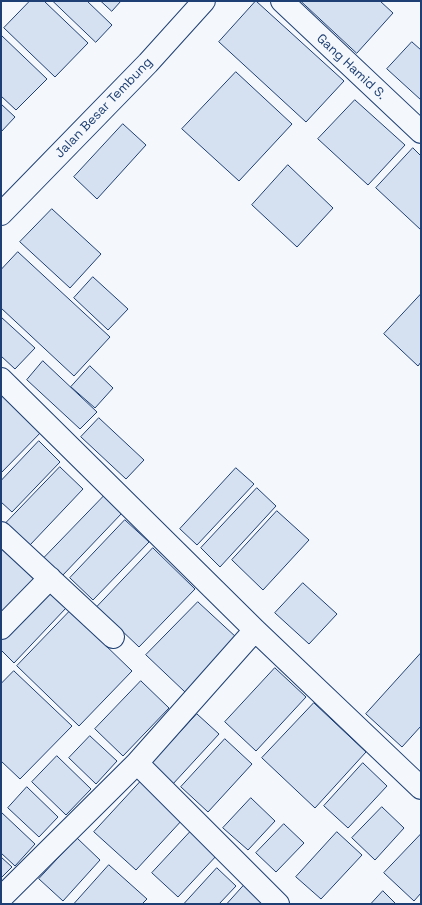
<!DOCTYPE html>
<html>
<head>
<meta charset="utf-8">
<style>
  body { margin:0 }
  #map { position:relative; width:422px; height:905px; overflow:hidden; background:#f4f7fb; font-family:"Space Grotesk",sans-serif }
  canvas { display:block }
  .frame { position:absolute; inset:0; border:2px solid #1d3f73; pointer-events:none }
</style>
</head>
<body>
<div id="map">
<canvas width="422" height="905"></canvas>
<div class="frame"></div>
</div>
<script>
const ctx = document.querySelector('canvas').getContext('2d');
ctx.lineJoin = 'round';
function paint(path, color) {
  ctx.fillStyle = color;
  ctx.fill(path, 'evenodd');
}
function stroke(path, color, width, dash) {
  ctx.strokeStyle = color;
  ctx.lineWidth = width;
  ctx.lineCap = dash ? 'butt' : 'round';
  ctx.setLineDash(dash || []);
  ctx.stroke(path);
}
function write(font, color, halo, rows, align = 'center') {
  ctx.font = font + ' "Space Grotesk",sans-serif';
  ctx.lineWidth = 3;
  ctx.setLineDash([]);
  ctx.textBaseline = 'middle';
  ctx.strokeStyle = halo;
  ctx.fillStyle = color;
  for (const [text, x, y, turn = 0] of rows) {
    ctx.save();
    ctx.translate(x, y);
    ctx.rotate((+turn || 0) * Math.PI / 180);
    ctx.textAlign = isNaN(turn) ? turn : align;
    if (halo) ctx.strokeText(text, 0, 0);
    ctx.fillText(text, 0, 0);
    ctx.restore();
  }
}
const building = new Path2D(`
  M 30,1 L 44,1 L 88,43 L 55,77 L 4,28 Z
  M 53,1 L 87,1 L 112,25 L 96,42 Z
  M 101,1 L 121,1 L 112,11 Z
  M 256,1 L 344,81 L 306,122 L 219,42 Z
  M 301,1 L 380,1 L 393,13 L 357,53 Z
  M 1,35 L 47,79 L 16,110 L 1,96 Z
  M 412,42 L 421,50 L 421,100 L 387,69 Z
  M 236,72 L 292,124 L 239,181 L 182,129 Z
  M 355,100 L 405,145 L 368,185 L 318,139 Z
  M 1,104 L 15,117 L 1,132 Z
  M 123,124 L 146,145 L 97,199 L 74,177 Z
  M 413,148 L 421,156 L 421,230 L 376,188 Z
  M 288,165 L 333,208 L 297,247 L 252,205 Z
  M 52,209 L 101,254 L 70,288 L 20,242 Z
  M 18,252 L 110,337 L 74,376 L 1,308 L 1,270 Z
  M 93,277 L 128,309 L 108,330 L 74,298 Z
  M 421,294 L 421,362 L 418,366 L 384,334 Z
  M 1,317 L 35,348 L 15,369 L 1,356 Z
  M 43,361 L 97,412 L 80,429 L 27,380 Z
  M 90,366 L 113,388 L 95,408 L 71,387 Z
  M 1,387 L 44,429 L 1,473 Z
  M 99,418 L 144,460 L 126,479 L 81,437 Z
  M 39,441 L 60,462 L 12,512 L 1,502 L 1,481 Z
  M 60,467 L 83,489 L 30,545 L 6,523 Z
  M 236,468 L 254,484 L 197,545 L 180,529 Z
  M 257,488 L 276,506 L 220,567 L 201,548 Z
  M 104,496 L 122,513 L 62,576 L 44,558 Z
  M 277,511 L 309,540 L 263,590 L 232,560 Z
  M 125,520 L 149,542 L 93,600 L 70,578 Z
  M 1,547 L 37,582 L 1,620 Z
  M 153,548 L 195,589 L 139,647 L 97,607 Z
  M 303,583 L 337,614 L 309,644 L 275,613 Z
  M 45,588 L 66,608 L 14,663 L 1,650 L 1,634 Z
  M 198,602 L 237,638 L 185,692 L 146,655 Z
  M 70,611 L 132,671 L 79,726 L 17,666 Z
  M 421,653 L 421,726 L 402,747 L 366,714 Z
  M 275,668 L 306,697 L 256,751 L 225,722 Z
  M 14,671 L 72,726 L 20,779 L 1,761 L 1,684 Z
  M 141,681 L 169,708 L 123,756 L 95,729 Z
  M 314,703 L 366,752 L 315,808 L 262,758 Z
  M 197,714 L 219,734 L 172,785 L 150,765 Z
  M 90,736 L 117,761 L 96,784 L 69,758 Z
  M 225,739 L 252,764 L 208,812 L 181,787 Z
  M 57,756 L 91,789 L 66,815 L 32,782 Z
  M 363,763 L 387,786 L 348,828 L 324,806 Z
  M 142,780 L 183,819 L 136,870 L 94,832 Z
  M 27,787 L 58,817 L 39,837 L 8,808 Z
  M 251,798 L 275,821 L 248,850 L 223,828 Z
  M 382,807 L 404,828 L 375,860 L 352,838 Z
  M 1,812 L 35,844 L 15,866 L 1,853 Z
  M 284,824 L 304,843 L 276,872 L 256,853 Z
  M 192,830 L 218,854 L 178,897 L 152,873 Z
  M 337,832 L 362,855 L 321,899 L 296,877 Z
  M 421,834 L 421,893 L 414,901 L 384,873 Z
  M 77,838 L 100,860 L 63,901 L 39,879 Z
  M 1,857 L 12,867 L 1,878 Z
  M 109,865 L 147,899 L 142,904 L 74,904 Z
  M 217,868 L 236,886 L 219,904 L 184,904 Z
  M 246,883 L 269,904 L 227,904 Z
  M 383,891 L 396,904 L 371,904 Z`);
const minor = new Path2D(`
  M 282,1 L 421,132
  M 1,379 L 255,630 L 421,788
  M 1,533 L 113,637
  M 1,628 L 50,578
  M 137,763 L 278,904
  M 1,898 L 137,763 L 255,630`);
const highway = new Path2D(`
  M 1,214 L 148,63 L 204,1`);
const streetNames = [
  ["Gang Hamid S.",351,67,43],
  ["Jalan Besar Tembung",104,108,-46]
];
paint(building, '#d5e0f0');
stroke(building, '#1d3f73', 1);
stroke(minor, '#1d3f73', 24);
stroke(highway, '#1d3f73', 24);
stroke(minor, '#f4f7fb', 22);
stroke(highway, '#f4f7fb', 22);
write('13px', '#1d3f73', '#f4f7fb', streetNames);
</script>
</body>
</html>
